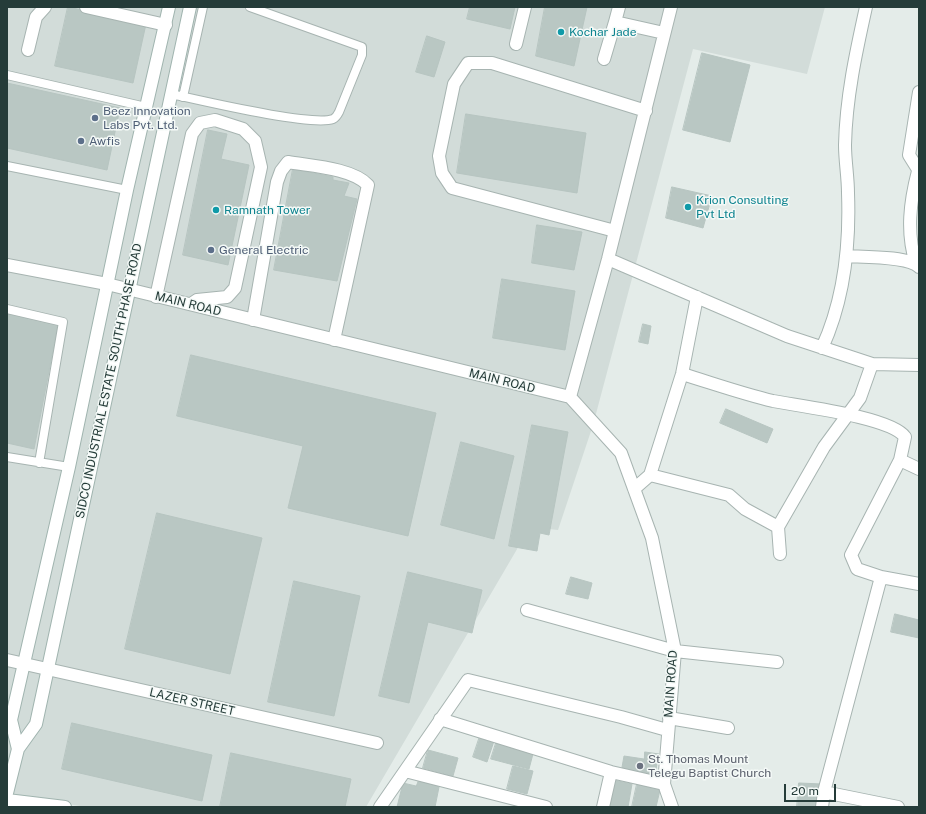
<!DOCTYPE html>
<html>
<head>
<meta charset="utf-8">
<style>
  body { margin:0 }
  #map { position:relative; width:926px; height:814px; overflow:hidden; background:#e4ece9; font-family:"Public Sans",sans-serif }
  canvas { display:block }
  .frame { position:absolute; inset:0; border:8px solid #253c39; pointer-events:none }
  .scale { position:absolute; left:784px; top:784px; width:52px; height:18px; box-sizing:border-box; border:2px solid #253c39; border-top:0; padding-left:5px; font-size:12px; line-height:14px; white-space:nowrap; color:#253c39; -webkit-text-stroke:3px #f4f9f7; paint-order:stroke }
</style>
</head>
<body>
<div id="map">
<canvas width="926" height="814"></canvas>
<div class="frame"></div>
<div class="scale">20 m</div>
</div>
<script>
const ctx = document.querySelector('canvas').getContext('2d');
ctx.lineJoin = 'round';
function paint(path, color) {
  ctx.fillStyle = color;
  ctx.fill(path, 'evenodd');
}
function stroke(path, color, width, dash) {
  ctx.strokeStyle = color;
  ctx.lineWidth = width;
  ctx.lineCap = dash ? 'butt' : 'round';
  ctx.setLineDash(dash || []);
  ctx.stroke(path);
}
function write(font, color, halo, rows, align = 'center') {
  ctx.font = font + ' "Public Sans",sans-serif';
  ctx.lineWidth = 3;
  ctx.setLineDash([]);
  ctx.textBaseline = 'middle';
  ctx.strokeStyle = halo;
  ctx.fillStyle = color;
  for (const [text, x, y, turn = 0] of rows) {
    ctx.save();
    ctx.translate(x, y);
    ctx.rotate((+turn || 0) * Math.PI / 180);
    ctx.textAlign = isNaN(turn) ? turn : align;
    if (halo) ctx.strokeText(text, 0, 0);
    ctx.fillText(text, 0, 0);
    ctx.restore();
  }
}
const built = new Path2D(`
  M 7,7 L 825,7 L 807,74 L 693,49 L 593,425 L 558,530 L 530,527 L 366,807 L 86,807 L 7,794 Z`);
const building = new Path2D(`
  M 68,7 L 146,24 L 133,83 L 55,66 Z
  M 470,7 L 515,7 L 510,29 L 467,19 Z
  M 545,7 L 587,7 L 574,66 L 536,56 Z
  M 427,36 L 445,42 L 434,77 L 416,72 Z
  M 702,53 L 750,65 L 730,142 L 683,130 Z
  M 7,83 L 120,108 L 107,170 L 7,148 Z
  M 466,114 L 586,133 L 577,193 L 457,173 Z
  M 208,130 L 227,134 L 221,159 L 249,165 L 228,265 L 183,255 Z
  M 293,169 L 333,177 L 333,180 L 349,183 L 344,196 L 357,199 L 337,281 L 274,270 Z
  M 672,187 L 712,196 L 703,228 L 666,218 Z
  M 537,225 L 582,232 L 574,270 L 532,263 Z
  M 502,279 L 575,291 L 565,350 L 493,338 Z
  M 7,314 L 58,324 L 34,449 L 7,443 Z
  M 643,324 L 651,326 L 648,344 L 639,342 Z
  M 191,355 L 436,413 L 408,536 L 288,508 L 303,446 L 177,416 Z
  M 726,409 L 773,429 L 767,443 L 720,423 Z
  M 532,425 L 568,432 L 549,535 L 540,533 L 537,551 L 509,546 Z
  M 461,442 L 514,456 L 494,539 L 441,525 Z
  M 157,513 L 262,538 L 230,674 L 125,649 Z
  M 408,572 L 482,590 L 472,633 L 428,622 L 409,703 L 379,696 Z
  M 571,577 L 592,583 L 588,599 L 566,594 Z
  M 294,581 L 360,596 L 334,716 L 268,702 Z
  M 895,614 L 919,620 L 919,638 L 891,632 Z
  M 72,723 L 212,755 L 202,801 L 62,769 Z
  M 480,736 L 494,741 L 487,762 L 473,757 Z
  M 497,740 L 534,750 L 529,769 L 491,759 Z
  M 428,750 L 458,758 L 453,776 L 423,768 Z
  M 645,752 L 659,754 L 654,779 L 621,773 L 624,756 L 644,759 Z
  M 231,753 L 351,779 L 345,807 L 220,807 Z
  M 513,766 L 533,771 L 527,794 L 507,789 Z
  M 419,780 L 439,787 L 435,807 L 397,807 L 403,783 L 416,786 Z
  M 613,780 L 632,784 L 628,807 L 607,807 Z
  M 799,783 L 822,784 L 820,807 L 797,807 Z
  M 637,784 L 660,790 L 656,807 L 632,807 Z`);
const lane = new Path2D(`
  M 7,75 L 146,107
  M 171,94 C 199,100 311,127 333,119 C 335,118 338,114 339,112 L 362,55 L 362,47 L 250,7
  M 183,97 L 203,7
  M 7,166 L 127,190
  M 7,309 L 63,322 L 39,463
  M 7,457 L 69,467`);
const street = new Path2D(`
  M 86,7 L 166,25
  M 619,7 L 615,22 L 664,33
  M 516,44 L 525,7
  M 28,50 L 36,17 L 45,7
  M 604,59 L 615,22
  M 919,92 L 909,155 L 919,171
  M 615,231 L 452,188 L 442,173 L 439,156 L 454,84 L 468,63 L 492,63 L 646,111
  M 846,256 C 862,257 909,256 919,267
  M 608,259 L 787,336 L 872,364 L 919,365
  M 916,264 C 906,232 910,202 918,171
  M 7,265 L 107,284 L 570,397 L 621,453 L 652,538 L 675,651 L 664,784 L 672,807
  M 156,297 L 192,134 L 200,123 L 215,120 L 243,129 L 255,141 L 261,167 L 235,288 L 227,297 L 197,300 L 191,304
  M 253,320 L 277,182 L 281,171 L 288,162 C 311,166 352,168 368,185 L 334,340
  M 822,348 C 844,300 850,246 848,193 C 848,177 845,161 845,145 C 846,98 856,52 866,7
  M 682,374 C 712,383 743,394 773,401 C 798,406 891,417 905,437 L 900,460 L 919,469
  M 570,397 L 608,259 L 671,7
  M 900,460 L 851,555 L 857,569 L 881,577 L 919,584
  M 650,475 L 729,495 L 745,509 L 778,527
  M 634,489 L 650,475 L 682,374 L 697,297
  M 780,554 L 778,527 L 824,447 L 860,398 L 872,364
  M 527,610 L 675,651 L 777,662
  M 7,660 L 377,743
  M 669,718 L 728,728
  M 440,719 L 611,772 L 664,784
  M 405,771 L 546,807
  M 824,792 L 898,807
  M 380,807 L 468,680 L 621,717 L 667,730
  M 603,807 L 611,772
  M 822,807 L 824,792 L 881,577`);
const secondary = new Path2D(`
  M 18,749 L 11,720 L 69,467 L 127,190 L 169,7
  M 7,793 L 18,749 L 36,724 L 190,7
  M 7,800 L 65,807`);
const markers = [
  [561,32,4,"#0f9aa8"],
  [95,118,4,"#5c6f8a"],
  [81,141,4,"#5c6f8a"],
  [688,207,4,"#0f9aa8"],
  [216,210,4,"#0f9aa8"],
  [211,250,4,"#5c6f8a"],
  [640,766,4,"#6b7280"]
];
const cultureNames = [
  ["Kochar Jade",569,32],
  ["Krion Consulting",696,200],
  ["Pvt Ltd",696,214],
  ["Ramnath Tower",224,210]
];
const serviceNames = [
  ["Beez Innovation",103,111],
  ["Labs Pvt. Ltd.",103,125],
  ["Awfis",89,141],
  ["General Electric",219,250]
];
const streetNames = [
  ["MAIN ROAD",188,304,14],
  ["SIDCO INDUSTRIAL ESTATE SOUTH PHASE ROAD",109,381,-78],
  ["MAIN ROAD",502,381,14],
  ["MAIN ROAD",671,684,-86],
  ["LAZER STREET",192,702,13]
];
const worshipNames = [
  ["St. Thomas Mount",648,759],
  ["Telegu Baptist Church",648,773]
];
paint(built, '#d2dcd9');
paint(building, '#b9c7c3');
stroke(building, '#b7c5c1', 1);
stroke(lane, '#a7b4b1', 10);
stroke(street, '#a7b4b1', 14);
stroke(secondary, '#a0b4af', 14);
stroke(lane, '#fff', 8);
stroke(street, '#fff', 12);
stroke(secondary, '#fff', 12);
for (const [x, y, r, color] of markers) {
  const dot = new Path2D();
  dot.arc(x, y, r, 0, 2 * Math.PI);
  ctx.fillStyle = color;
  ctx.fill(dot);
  stroke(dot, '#f4f9f7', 1.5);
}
write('12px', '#0d838f', '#f4f9f7', cultureNames, 'left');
write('12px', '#4e5e75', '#f4f9f7', serviceNames, 'left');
write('12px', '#253c39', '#f4f9f7', streetNames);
write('12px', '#5b616d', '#f4f9f7', worshipNames, 'left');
</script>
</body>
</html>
